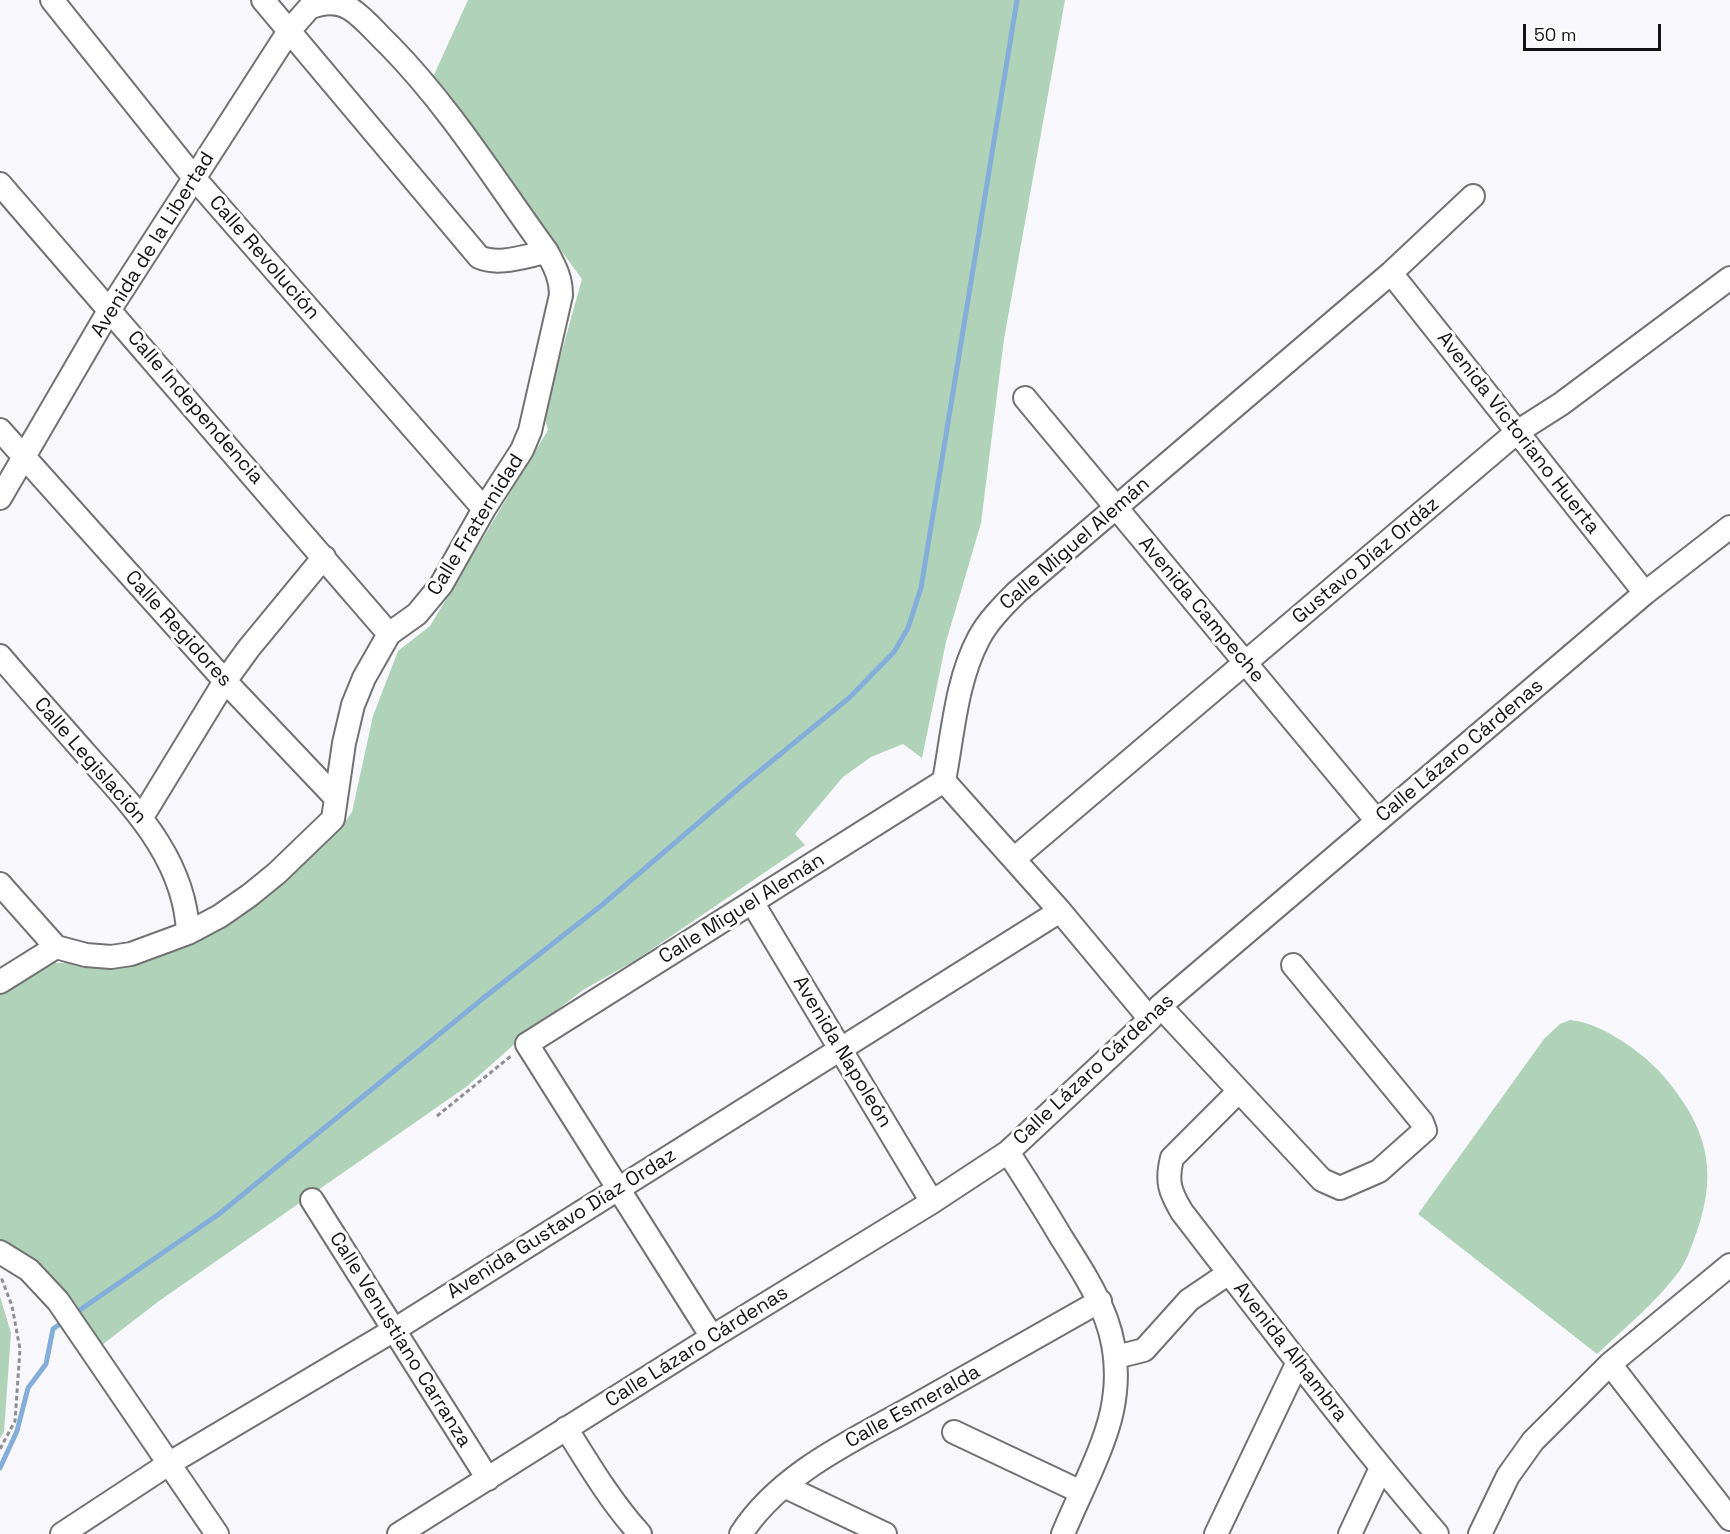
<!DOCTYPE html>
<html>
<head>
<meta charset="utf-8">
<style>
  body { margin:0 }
  #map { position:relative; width:1730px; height:1534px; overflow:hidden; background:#f8f8fc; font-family:"Space Grotesk",sans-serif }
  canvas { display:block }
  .scale { position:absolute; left:1523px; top:24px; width:138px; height:27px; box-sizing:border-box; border:3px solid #131314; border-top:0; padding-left:8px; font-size:18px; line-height:21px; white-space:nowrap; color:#131314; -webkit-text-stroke:4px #fff; paint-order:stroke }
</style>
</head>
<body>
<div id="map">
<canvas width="1730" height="1534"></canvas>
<div class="scale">50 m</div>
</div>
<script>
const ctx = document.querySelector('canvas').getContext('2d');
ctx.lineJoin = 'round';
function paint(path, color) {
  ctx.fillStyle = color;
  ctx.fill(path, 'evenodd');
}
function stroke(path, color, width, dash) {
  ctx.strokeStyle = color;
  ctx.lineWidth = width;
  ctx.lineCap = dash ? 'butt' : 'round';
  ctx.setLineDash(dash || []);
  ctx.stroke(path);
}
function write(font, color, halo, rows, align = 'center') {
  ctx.font = font + ' "Space Grotesk",sans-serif';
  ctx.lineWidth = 6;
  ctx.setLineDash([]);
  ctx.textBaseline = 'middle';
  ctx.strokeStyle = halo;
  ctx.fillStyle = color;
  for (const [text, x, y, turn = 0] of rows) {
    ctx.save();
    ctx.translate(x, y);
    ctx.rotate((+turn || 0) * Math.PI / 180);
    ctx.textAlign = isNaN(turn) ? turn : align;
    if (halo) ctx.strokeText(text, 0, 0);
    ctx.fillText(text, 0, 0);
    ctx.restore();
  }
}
const green = new Path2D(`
  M 468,0 L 1065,0 L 1004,339 L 981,523 L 946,642 L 922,758 L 903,744 L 871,757 L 843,777 L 795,834 L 805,845 L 636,960 L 583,990 L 526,1034 L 466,1087 L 159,1301 L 102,1345 L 77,1308 L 51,1280 L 0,1242 L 0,994 L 14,983 L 48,963 L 68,963 L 105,969 L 126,964 L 291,871 L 344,823 L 352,812 L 373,716 L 398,651 L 430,626 L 548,430 L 544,415 L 582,279 L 433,77 Z
  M 1570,1020 C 1600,1022 1640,1051 1660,1072 C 1704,1122 1720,1166 1697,1231 C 1692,1245 1687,1261 1678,1273 C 1655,1303 1625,1328 1597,1354 L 1418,1214 L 1544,1039 L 1560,1024 Z
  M 0,1296 L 11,1333 L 4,1432 L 0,1438 Z`);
const stream = new Path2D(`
  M 74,1314 L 219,1214 L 486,996 L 602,905 L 745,783 L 849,698 L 894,652 L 908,628 L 921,588 L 1017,0
  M 0,1468 L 17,1431 L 28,1388 L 46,1364 L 53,1329 L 64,1321`);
const path = new Path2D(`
  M 437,1116 L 511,1056
  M 0,1449 L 15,1421 L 20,1349 L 12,1306 L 1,1277`);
const minor = new Path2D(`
  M 52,0 L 195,179 L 484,509
  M 263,0 L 479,257 C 499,266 525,256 547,252
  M 0,184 L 389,634
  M 1391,273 L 1645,593
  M 1025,398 L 1377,821
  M 0,430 L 225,681 L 335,797
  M 0,498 L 110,309 L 289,31 L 316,0
  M 0,656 C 28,689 57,721 85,753 C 132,806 185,858 188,933
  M 944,781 L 1060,911 L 1150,1019
  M 142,817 L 225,681 L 249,648 L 324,557
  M 1014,859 L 1517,432 L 1561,404 L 1730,278
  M 0,884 L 56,947
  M 752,902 L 932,1202
  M 0,982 L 56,947 L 86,955 L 111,957 L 131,954 L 188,933 L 220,916 L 250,895 L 277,873 L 333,819 L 344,743 L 353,705 L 364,678 L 389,634 L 417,614 L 441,585 L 484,509 L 522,450 L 530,431 L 561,295 C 561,278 555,267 547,252 C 496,182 450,107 389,45 C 376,33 364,17 349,8 C 336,1 321,3 309,8
  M 1160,1006 L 1322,1180 L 1340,1188 L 1379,1171 L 1425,1130 L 1422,1122 L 1293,965
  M 1239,1091 L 1172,1158 C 1166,1182 1170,1192 1182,1212 C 1266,1321 1348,1430 1437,1534
  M 1008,1152 C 1026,1180 1044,1208 1061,1237 C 1098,1295 1127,1339 1112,1411 C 1104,1449 1078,1497 1063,1534
  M 312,1200 L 488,1479
  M 0,1252 L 29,1270 L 58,1301 L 217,1534
  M 712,1337 L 527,1044 L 944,781 C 953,734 956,681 979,638 C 988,621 1003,606 1017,592 L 1391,273 L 1473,196
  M 1116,1357 L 1144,1350 L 1189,1300 L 1229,1273
  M 1610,1364 L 1730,1519
  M 566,1428 C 589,1465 611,1502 640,1534
  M 954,1432 L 1081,1492
  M 784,1486 L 885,1534
  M 62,1534 L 170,1463 L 394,1330 L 1060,911
  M 399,1534 L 712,1337 L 932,1202 L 1008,1152 L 1131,1037 L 1150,1019 L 1160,1006 L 1645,593 L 1730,527
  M 741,1534 C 782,1470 861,1437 925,1400 C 983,1367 1042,1334 1100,1301
  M 1216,1534 L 1298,1362
  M 1350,1534 L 1381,1468
  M 1480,1534 L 1508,1476 L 1533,1441 L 1610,1364 L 1730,1265`);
const streetNames = [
  ["Avenida de la Libertad",153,245,-58],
  ["Calle Revolución",264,258,49],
  ["Calle Independencia",195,408,49],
  ["Avenida Victoriano Huerta",1518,433,52],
  ["Calle Fraternidad",476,525,-58],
  ["Calle Miguel Alemán",1075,544,-41],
  ["Gustavo Díaz Ordáz",1366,561,-40],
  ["Avenida Campeche",1201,610,50],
  ["Calle Regidores",178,629,48],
  ["Calle Lázaro Cárdenas",1460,751,-40],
  ["Calle Legislación",90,761,49],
  ["Calle Miguel Alemán",742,909,-32],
  ["Avenida Napoleón",842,1052,59],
  ["Calle Lázaro Cárdenas",1094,1070,-43],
  ["Avenida Gustavo Díaz Ordaz",562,1224,-32],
  ["Calle Venustiano Carranza",400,1340,58],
  ["Calle Lázaro Cárdenas",697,1347,-32],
  ["Avenida Alhambra",1290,1352,52],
  ["Calle Esmeralda",913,1407,-29]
];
paint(green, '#afd2b9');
stroke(stream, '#84aed9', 5);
stroke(minor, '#727275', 26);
stroke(path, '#8f8f92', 3, [4.5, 3]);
stroke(minor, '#fff', 22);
write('20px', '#131314', '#fff', streetNames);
</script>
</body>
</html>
